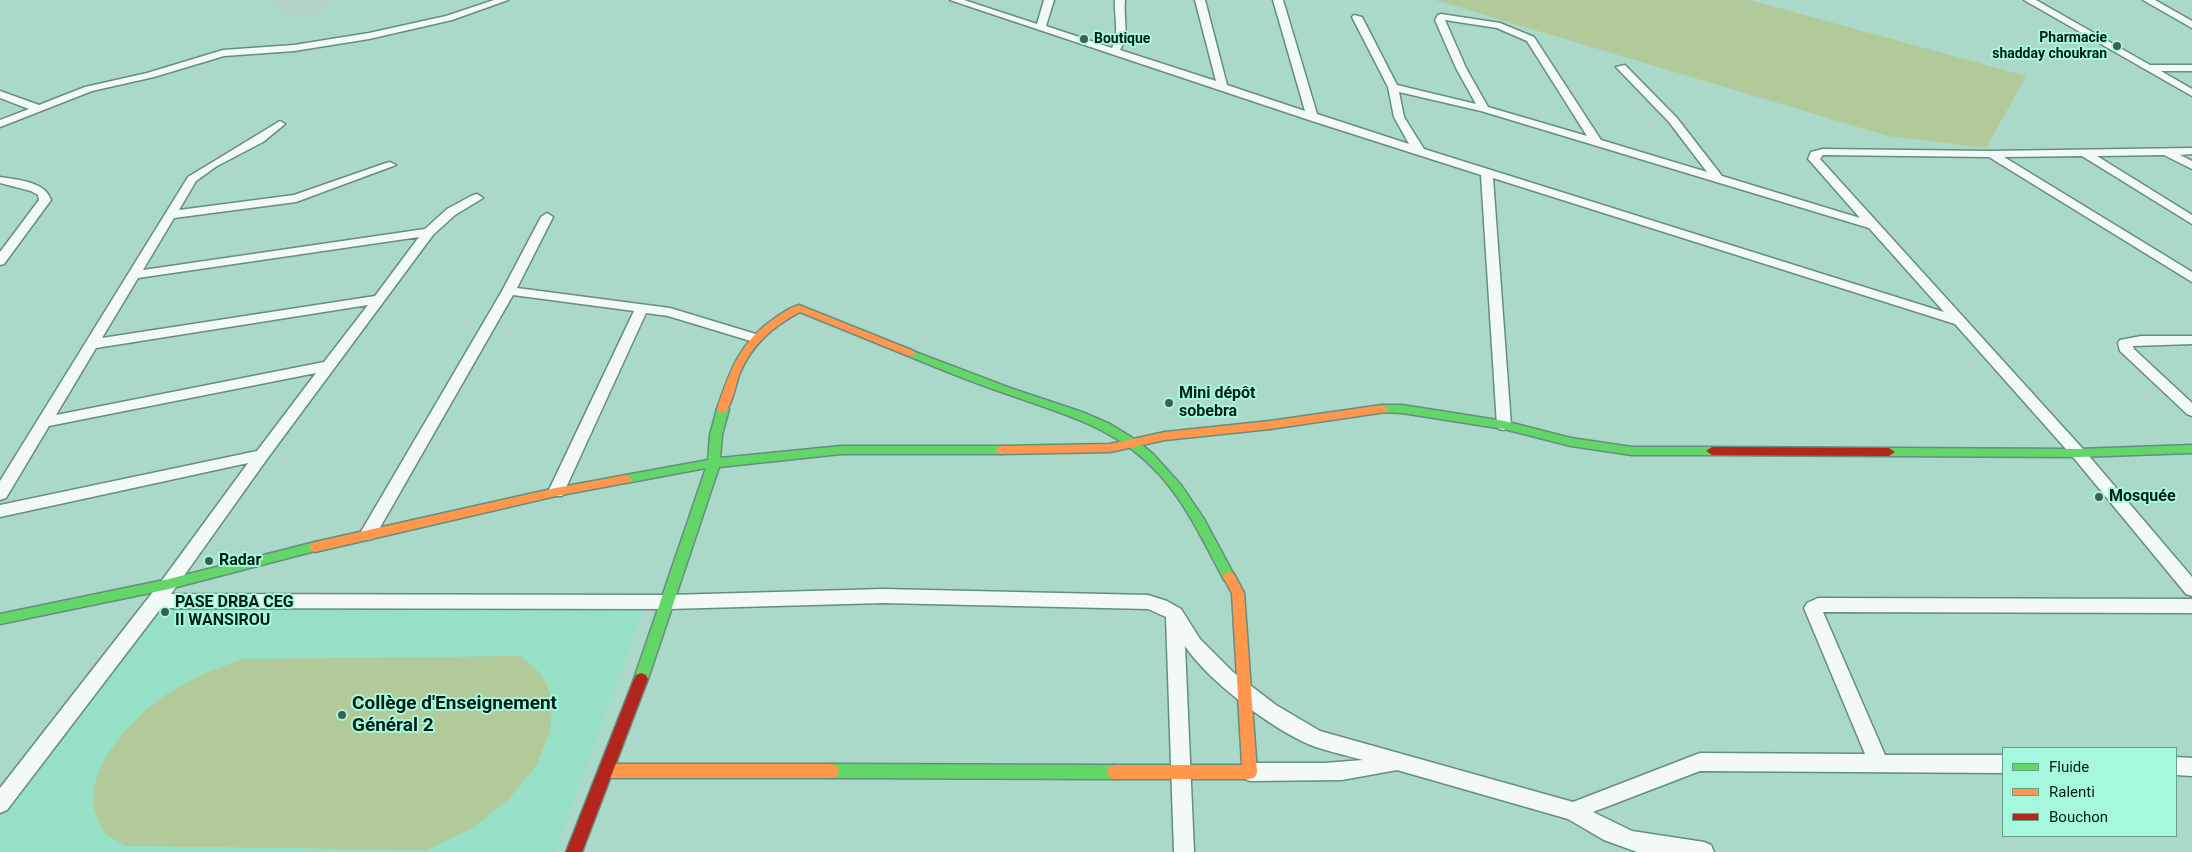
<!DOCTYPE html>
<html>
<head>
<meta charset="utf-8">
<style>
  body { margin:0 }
  #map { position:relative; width:2192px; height:852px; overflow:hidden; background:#aad8c9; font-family:Roboto,sans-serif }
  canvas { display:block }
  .legend { position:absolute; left:2002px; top:747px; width:175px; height:90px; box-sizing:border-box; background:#a5f8dd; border:1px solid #63a18d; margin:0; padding:6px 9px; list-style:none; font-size:15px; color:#001e15 }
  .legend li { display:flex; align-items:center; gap:10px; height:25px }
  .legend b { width:25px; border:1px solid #63a18d }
</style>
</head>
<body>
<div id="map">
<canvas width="2192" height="852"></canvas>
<ul class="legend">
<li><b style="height:6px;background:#63d668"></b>Fluide</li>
<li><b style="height:6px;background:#ff974d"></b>Ralenti</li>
<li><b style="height:6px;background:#b3261e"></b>Bouchon</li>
</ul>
</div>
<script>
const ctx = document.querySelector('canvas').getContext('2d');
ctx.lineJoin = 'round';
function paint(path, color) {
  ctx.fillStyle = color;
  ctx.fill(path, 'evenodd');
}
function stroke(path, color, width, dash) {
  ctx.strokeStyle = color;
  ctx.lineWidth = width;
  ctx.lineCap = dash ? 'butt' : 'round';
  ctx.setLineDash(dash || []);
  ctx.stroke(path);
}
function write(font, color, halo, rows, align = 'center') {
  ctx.font = font + ' Roboto,sans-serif';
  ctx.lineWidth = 4;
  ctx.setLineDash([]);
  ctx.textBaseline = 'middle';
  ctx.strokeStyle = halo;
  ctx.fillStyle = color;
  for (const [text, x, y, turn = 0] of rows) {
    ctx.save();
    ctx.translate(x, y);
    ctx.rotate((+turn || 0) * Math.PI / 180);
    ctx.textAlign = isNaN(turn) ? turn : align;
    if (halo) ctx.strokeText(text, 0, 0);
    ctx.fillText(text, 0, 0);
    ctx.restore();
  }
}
const built = new Path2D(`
  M 643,609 L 555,852 L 0,852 L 0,819 L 160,610 Z`);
const green = new Path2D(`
  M 1435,0 L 1750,0 L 2026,76 L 1986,148 L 1888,136 Z
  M 521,656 L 542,675 L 553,700 L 550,732 L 536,766 L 508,800 L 471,829 L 427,850 L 125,846 C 118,841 108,837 103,830 C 100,827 99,821 97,816 C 79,771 136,713 172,691 C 194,677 219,667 244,659 Z`);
const runway = new Path2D(`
  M 272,0 L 328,0 L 329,1 L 321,13 L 301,18 L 281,13 Z`);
const street = new Path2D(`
  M 494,0 L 508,0 L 452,20 L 369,39 L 294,51 L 224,56 L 154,77 L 92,91 L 0,127 L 0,120 L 29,109 L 0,98 L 0,91 L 39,105 L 85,87 L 147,73 L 223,50 L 294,45 L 369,33 L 446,16 Z
  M 950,0 L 964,0 L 1037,24 L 1044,0 L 1054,0 L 1046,26 L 1112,48 C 1120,34 1114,16 1115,0 L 1125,0 C 1123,20 1130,33 1120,50 L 1216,81 L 1195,0 L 1205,0 L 1227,85 L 1305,111 L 1273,0 L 1283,0 L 1317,114 L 1409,144 L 1394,117 L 1388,87 L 1352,17 L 1354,15 L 1362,17 L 1397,85 L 1476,104 L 1456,68 L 1435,20 L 1438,15 L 1441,14 L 1500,23 L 1534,37 L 1601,140 L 1707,172 L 1669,122 L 1616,67 L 1625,65 L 1677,118 L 1722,176 L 1860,218 L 1810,161 L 1808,159 L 1811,152 L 1823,149 L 1991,151 L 2192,148 L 2192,154 L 2180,155 L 2192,161 L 2192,169 L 2164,155 L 2097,156 L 2192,215 L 2192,224 L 2082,156 L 2004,157 L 2192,272 L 2192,282 L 1989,157 L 1823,155 L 1820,159 L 2083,449 L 2192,577 L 2192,596 L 2186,594 L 2073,457 L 1955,324 L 1493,178 L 1511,425 L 1504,430 L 1499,429 L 1497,425 L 1481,175 L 1309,120 ZM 1445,20 L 1497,28 L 1527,41 L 1587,136 L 1488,107 L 1466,68 ZM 1399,92 L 1481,111 L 1869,228 L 1944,312 L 1424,149 L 1404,117 Z
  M 2024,0 L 2036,0 L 2150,65 L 2192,65 L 2192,71 L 2161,71 L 2192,89 L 2192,96 Z
  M 2143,0 L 2155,0 L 2192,21 L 2192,28 Z
  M 280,121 L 285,124 L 263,142 L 217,166 L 196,181 L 179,210 L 294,195 L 386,163 L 390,162 L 396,165 L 296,202 L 174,218 L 143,270 L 425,229 L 447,209 L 473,195 L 477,194 L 483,198 L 455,215 L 433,235 L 267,459 L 171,594 L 669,595 L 883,589 L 1148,595 L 1167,601 L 1181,609 L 1200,639 L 1233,672 L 1276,705 L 1320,731 L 1573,802 L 1700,753 L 1865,754 L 1804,608 L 1807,603 L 1818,598 L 2192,599 L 2192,613 L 1823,612 L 1885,755 L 2003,755 L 2003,773 L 1700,771 L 1593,812 L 1632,831 L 1704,842 L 1711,845 L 1714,852 L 1637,852 L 1604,840 L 1568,819 L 1397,770 L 1342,780 L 1250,781 L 1243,778 L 1240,772 L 1243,766 L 1250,763 L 1324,763 L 1363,760 C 1345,755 1325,751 1308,744 C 1270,727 1208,681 1185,646 L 1194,852 L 1174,852 L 1166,617 L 1148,609 L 883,603 L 669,609 L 161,608 L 7,810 L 0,813 L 0,788 L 163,579 L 248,463 L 0,517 L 0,505 L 257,451 L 316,373 L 49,426 L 6,498 L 0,500 L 0,481 L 188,177 ZM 419,237 L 375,296 L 102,338 L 138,278 ZM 368,305 L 324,362 L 56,415 L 96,348 Z
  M 0,177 C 17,180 45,181 51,200 L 4,264 L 0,265 L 0,252 L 39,200 L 38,195 L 31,191 L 0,183 Z
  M 547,213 L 553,217 L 517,288 L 670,308 L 759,335 L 761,338 L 754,342 L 668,316 L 646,313 L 564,492 L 562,496 L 550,496 L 548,492 L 634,311 L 513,295 L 374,538 L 368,540 L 362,538 L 360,534 L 362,530 L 502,291 L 541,217 Z
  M 2141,336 L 2192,336 L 2192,344 L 2133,346 L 2134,349 L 2192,403 L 2192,416 L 2187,414 L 2120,351 L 2118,343 L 2120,340 Z
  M 2176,757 L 2192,758 L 2192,776 L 2176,775 Z`);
const fast = new Path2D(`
  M 910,350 L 1010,388 L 1082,412 L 1110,424 L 1136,440 L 1153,454 L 1181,485 L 1204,519 L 1235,577 L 1234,580 L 1229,582 L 1224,580 C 1205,544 1187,505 1159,474 C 1117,428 1069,416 1013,396 C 977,384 942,370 906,355 L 905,353 Z
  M 723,405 L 729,409 L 722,435 L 720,458 L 841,446 L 1001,446 L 1007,450 L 1001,454 L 841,454 L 719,467 L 648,679 L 646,683 L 641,685 L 636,683 L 634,679 L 706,468 L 626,483 L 620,479 L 626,475 L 708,460 L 710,435 L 717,409 Z
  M 1382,405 L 1402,405 L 1504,421 L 1571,438 L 1632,447 L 1712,447 L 1718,451 L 1712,455 L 1632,455 L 1571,446 L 1504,429 L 1402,413 L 1378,412 L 1376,409 Z
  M 2192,445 L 2192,453 L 2078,457 L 1889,456 L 1883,452 L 1889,448 L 2078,449 Z
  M 315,542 L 319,544 L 321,547 L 319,550 L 169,589 L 0,624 L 0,614 L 169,579 Z
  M 832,764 L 1114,765 L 1119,767 L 1121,772 L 1119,777 L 1114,779 L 832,778 L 827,776 L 825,771 L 827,766 Z`);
const slow = new Path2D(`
  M 799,305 L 914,351 L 915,353 L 914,355 L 906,355 L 800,312 C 772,327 751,345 739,375 C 736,384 731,410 723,413 L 719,412 L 717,409 C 730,370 740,342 775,318 C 782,313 791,307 799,305 Z
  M 1382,405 L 1388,409 L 1386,412 L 1270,429 L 1165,440 L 1110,452 L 1001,454 L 995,450 L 1001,446 L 1110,444 L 1165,432 L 1270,421 Z
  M 626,475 L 632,479 L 630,482 L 556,496 L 315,552 L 311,550 L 309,547 L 311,544 L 315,542 L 556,488 Z
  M 1229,572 L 1234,574 L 1244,593 L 1257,772 L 1255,777 L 1250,779 L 1114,779 L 1109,777 L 1107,772 L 1109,767 L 1114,765 L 1242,765 L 1232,593 L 1223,577 L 1224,574 Z
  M 608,764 L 832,764 L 837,766 L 839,771 L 837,776 L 832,778 L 608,778 L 603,776 L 601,771 L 603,766 Z`);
const jam = new Path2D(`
  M 1712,447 L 1889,448 L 1895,452 L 1889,456 L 1712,455 L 1706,451 Z
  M 641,673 L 646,675 L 648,679 L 582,852 L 566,852 L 634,679 L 636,675 Z`);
const markers = [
  [1084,39,5,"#3b5f54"],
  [2117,46,5,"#3b5f54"],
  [1169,403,5,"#3b5f54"],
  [2099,497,5,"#3b5f54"],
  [209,561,5,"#3b5f54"],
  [165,612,5,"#3b5f54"],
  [342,715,5,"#3b5f54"]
];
const farPoinames = [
  ["Pharmacie",2107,38],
  ["shadday choukran",2107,54],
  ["Boutique",1094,39,"left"]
];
const poiNames = [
  ["Mini dépôt",1179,394],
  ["sobebra",1179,412],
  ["Mosquée",2109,497],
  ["Radar",219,561],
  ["PASE DRBA CEG",175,603],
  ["II WANSIROU",175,621]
];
const nearPoinames = [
  ["Collège d'Enseignement",352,704],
  ["Général 2",352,726]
];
paint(built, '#97e0c8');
paint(green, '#b2c99a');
paint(runway, '#b4d2c8');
stroke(street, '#668d82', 3);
stroke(fast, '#668d82', 3);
stroke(slow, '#668d82', 3);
stroke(jam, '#668d82', 3);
paint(street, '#f2f9f7');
paint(fast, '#63d668');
paint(slow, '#ff974d');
paint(jam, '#b3261e');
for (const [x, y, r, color] of markers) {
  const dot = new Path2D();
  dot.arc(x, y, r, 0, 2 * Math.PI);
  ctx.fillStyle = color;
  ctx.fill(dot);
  stroke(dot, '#a5f8dd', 2);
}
write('bold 14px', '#001e15', '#a5f8dd', farPoinames, 'right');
write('bold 16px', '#001e15', '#a5f8dd', poiNames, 'left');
write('bold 19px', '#001e15', '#a5f8dd', nearPoinames, 'left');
</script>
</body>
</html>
